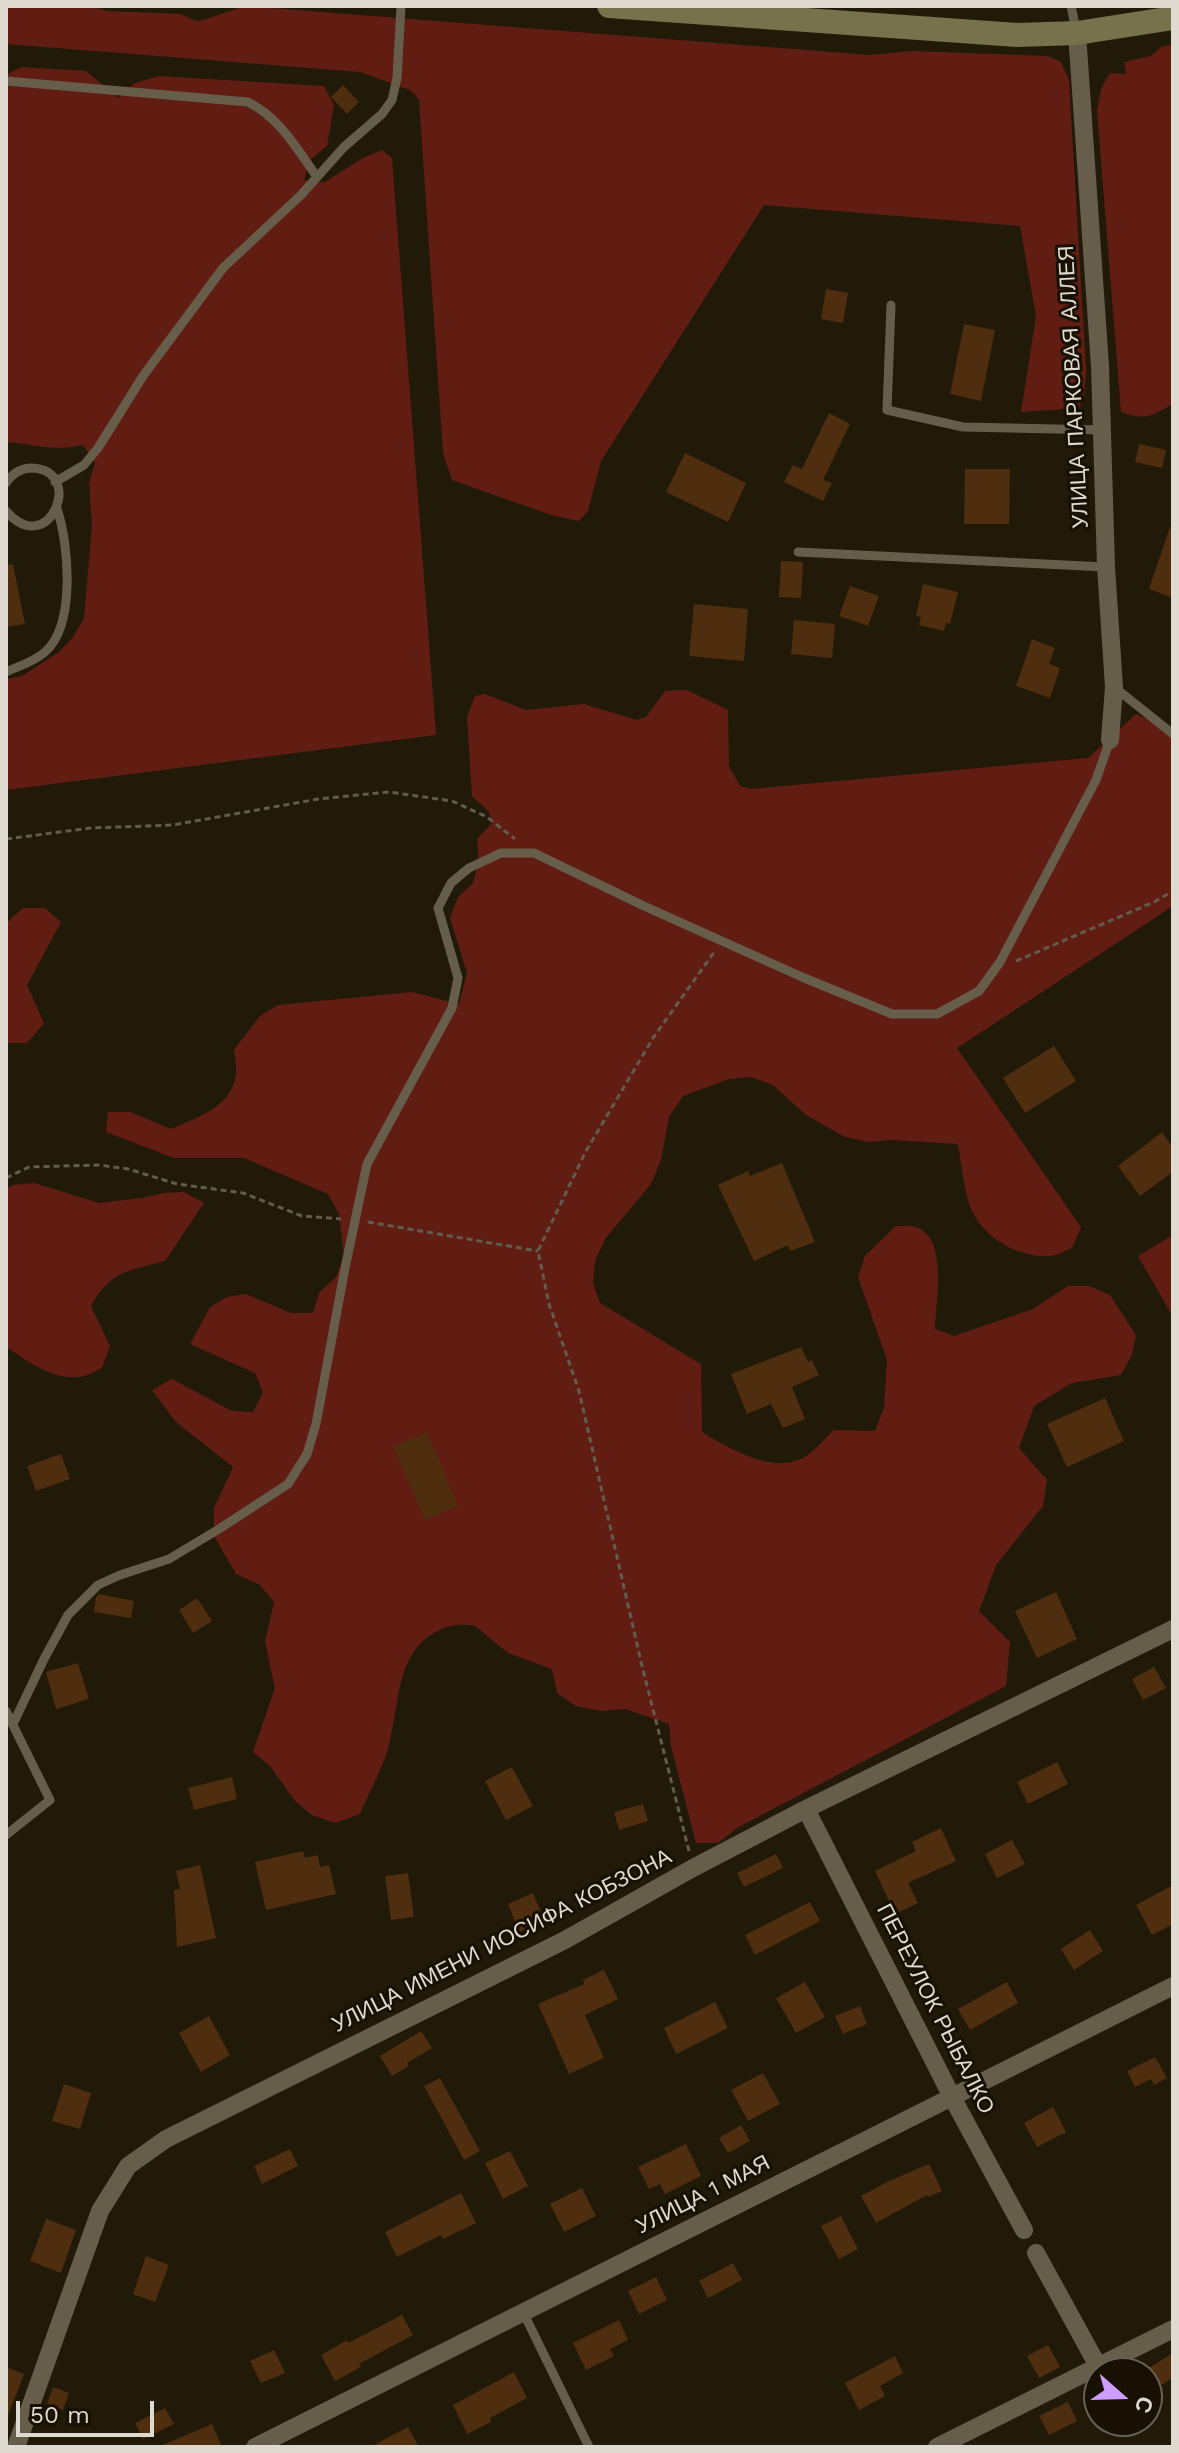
<!DOCTYPE html>
<html>
<head>
<meta charset="utf-8">
<style>
  body { margin:0 }
  #map { position:relative; width:1179px; height:2453px; overflow:hidden; background:#211a09; font-family:"Work Sans",sans-serif }
  canvas { display:block }
  .frame { position:absolute; inset:0; border:8px solid #dfdacf; pointer-events:none }
  .north { position:absolute; left:1083px; top:2357px; width:80px; height:80px; box-sizing:border-box; background:#181103; border:2px solid #686155; border-radius:50%; rotate:110deg; font-size:22px; font-weight:700; line-height:32px; text-align:center; color:#dfdacf }
  .north::after { content:''; display:block; margin:auto; width:28px; height:36px; background:#cf9dff; clip-path:polygon(50% 0,100% 100%,50% 72%,0 100%) }
  .scale { position:absolute; left:16px; top:2401px; width:138px; height:36px; box-sizing:border-box; border:4px solid #dfdacf; border-top:0; padding-left:10px; font-size:24px; line-height:28px; white-space:nowrap; color:#dfdacf; -webkit-text-stroke:6px #181103; paint-order:stroke }
</style>
</head>
<body>
<div id="map">
<canvas width="1179" height="2453"></canvas>
<div class="frame"></div>
<div class="north">С</div>
<div class="scale">50 m</div>
</div>
<script>
const ctx = document.querySelector('canvas').getContext('2d');
ctx.lineJoin = 'round';
function paint(path, color) {
  ctx.fillStyle = color;
  ctx.fill(path, 'evenodd');
}
function stroke(path, color, width, dash) {
  ctx.strokeStyle = color;
  ctx.lineWidth = width;
  ctx.lineCap = dash ? 'butt' : 'round';
  ctx.setLineDash(dash || []);
  ctx.stroke(path);
}
function write(font, color, halo, rows, align = 'center') {
  ctx.font = font + ' "Work Sans",sans-serif';
  ctx.lineWidth = 6;
  ctx.setLineDash([]);
  ctx.textBaseline = 'middle';
  ctx.strokeStyle = halo;
  ctx.fillStyle = color;
  for (const [text, x, y, turn = 0] of rows) {
    ctx.save();
    ctx.translate(x, y);
    ctx.rotate((+turn || 0) * Math.PI / 180);
    ctx.textAlign = isNaN(turn) ? turn : align;
    if (halo) ctx.strokeText(text, 0, 0);
    ctx.fillText(text, 0, 0);
    ctx.restore();
  }
}
const green = new Path2D(`
  M 6,6 L 89,6 L 108,11 L 181,14 L 193,20 L 200,21 L 245,6 L 870,55 L 912,51 L 1048,56 L 1061,62 L 1069,80 L 1086,371 L 1084,397 L 1079,408 L 1021,412 L 1036,316 L 1020,226 L 764,205 L 601,461 L 588,511 L 579,521 L 551,515 L 452,480 L 443,453 L 419,99 L 410,90 L 360,72 L 6,44 Z
  M 1173,44 L 1173,404 C 1150,416 1147,421 1121,412 L 1097,111 L 1101,89 L 1110,73 L 1126,74 L 1124,62 L 1151,56 L 1161,47 Z
  M 21,67 L 86,71 L 118,98 L 135,83 L 159,76 L 324,86 L 334,105 L 327,146 L 310,160 L 304,180 L 325,182 L 363,158 L 382,150 L 392,158 L 436,735 L 6,790 L 6,679 L 22,676 L 59,652 L 74,636 L 84,618 L 92,525 L 89,483 L 95,463 L 83,445 C 49,452 38,444 6,442 L 6,75 Z
  M 687,690 L 728,710 L 729,766 L 740,786 L 751,789 L 1088,758 L 1136,714 L 1156,723 L 1173,739 L 1173,906 L 957,1048 L 1081,1227 L 1072,1248 C 1064,1251 1057,1256 1049,1256 C 1020,1258 985,1239 972,1211 C 965,1196 961,1162 958,1144 L 892,1140 L 869,1142 L 845,1137 L 806,1115 L 773,1085 L 751,1077 L 729,1079 L 683,1096 L 669,1117 L 661,1160 L 651,1184 L 605,1239 L 595,1261 L 593,1283 L 600,1303 L 701,1364 L 702,1432 C 729,1448 770,1473 801,1459 C 813,1453 824,1439 834,1430 L 875,1431 L 884,1408 L 887,1360 L 858,1277 L 865,1256 L 896,1226 C 902,1226 910,1225 916,1227 C 948,1237 936,1303 935,1329 L 954,1336 L 1033,1309 L 1068,1286 L 1089,1286 L 1110,1295 L 1136,1335 L 1132,1355 L 1121,1375 L 1072,1383 L 1034,1406 L 1019,1448 L 1047,1480 L 1043,1506 L 996,1565 L 979,1611 L 1010,1642 L 1006,1686 L 737,1828 L 718,1843 L 696,1843 L 671,1746 L 669,1724 L 625,1709 L 601,1711 L 576,1706 L 557,1693 L 552,1669 L 508,1653 L 474,1625 C 467,1625 457,1624 450,1626 C 396,1643 401,1695 390,1740 C 385,1765 370,1790 360,1814 L 335,1823 L 312,1815 L 295,1801 L 270,1766 L 253,1752 L 275,1688 L 265,1642 L 274,1602 L 260,1585 L 236,1574 L 214,1536 L 214,1508 L 233,1467 L 176,1422 L 152,1390 L 172,1379 L 232,1411 L 253,1412 L 263,1392 L 255,1373 L 190,1344 L 210,1307 L 227,1297 L 246,1294 L 291,1313 L 313,1313 L 319,1293 L 336,1277 L 344,1256 L 339,1214 L 328,1194 L 244,1158 L 174,1158 L 106,1132 L 108,1112 L 130,1112 L 171,1129 C 196,1118 232,1107 236,1075 C 237,1068 235,1058 234,1050 L 260,1016 L 278,1005 L 412,992 L 459,1004 L 467,973 L 450,918 L 458,897 L 473,883 L 479,861 L 477,839 L 492,823 L 489,812 L 472,796 L 467,717 L 475,696 L 485,694 L 526,710 L 584,704 L 637,720 L 646,717 L 665,691 Z
  M 23,908 L 45,908 L 61,922 L 27,985 L 44,1023 L 27,1043 L 6,1043 L 6,923 Z
  M 34,1183 L 99,1203 L 142,1198 L 164,1193 L 184,1192 L 204,1203 L 165,1261 C 129,1271 111,1270 91,1306 L 110,1346 L 102,1368 C 95,1371 86,1377 78,1377 C 50,1379 28,1361 6,1347 L 6,1189 L 13,1185 Z
  M 1173,1235 L 1173,1317 L 1138,1256 Z`);
const building = new Path2D(`
  M 343,85 L 359,102 L 347,114 L 331,97 Z
  M 826,289 L 848,293 L 843,323 L 821,319 Z
  M 964,324 L 995,330 L 981,401 L 950,394 Z
  M 829,413 L 850,424 L 823,480 L 832,483 L 823,501 L 784,482 L 793,465 L 802,469 Z
  M 1139,444 L 1166,450 L 1162,468 L 1135,462 Z
  M 685,453 L 746,483 L 728,522 L 666,492 Z
  M 965,469 L 1010,469 L 1009,524 L 964,524 Z
  M 1170,527 L 1173,527 L 1173,598 L 1149,589 Z
  M 781,561 L 803,562 L 801,598 L 779,597 Z
  M 13,564 L 25,624 L 6,627 L 6,565 Z
  M 923,584 L 958,592 L 950,624 L 946,623 L 944,631 L 919,625 L 921,617 L 916,616 Z
  M 850,586 L 879,596 L 868,626 L 839,616 Z
  M 694,604 L 748,609 L 744,661 L 689,656 Z
  M 794,620 L 835,624 L 832,658 L 791,654 Z
  M 1032,639 L 1055,648 L 1049,664 L 1060,668 L 1050,698 L 1016,686 Z
  M 1054,1046 L 1076,1081 L 1025,1113 L 1003,1078 Z
  M 1162,1132 L 1173,1148 L 1173,1172 L 1140,1196 L 1118,1166 Z
  M 782,1163 L 815,1242 L 790,1251 L 788,1245 L 754,1261 L 718,1185 L 748,1171 L 750,1176 Z
  M 801,1347 L 808,1362 L 812,1360 L 819,1375 L 792,1387 L 805,1419 L 783,1428 L 771,1404 L 747,1414 L 731,1374 Z
  M 1105,1398 L 1124,1441 L 1067,1467 L 1047,1424 Z
  M 427,1432 L 458,1506 L 425,1520 L 393,1446 Z
  M 61,1454 L 70,1479 L 36,1491 L 27,1466 Z
  M 1056,1592 L 1077,1639 L 1037,1658 L 1015,1611 Z
  M 99,1594 L 134,1601 L 131,1618 L 94,1612 L 96,1597 Z
  M 197,1598 L 212,1621 L 193,1633 L 179,1610 Z
  M 78,1663 L 89,1699 L 56,1709 L 46,1672 Z
  M 1154,1667 L 1166,1688 L 1143,1700 L 1132,1679 Z
  M 1057,1762 L 1068,1784 L 1028,1804 L 1017,1782 Z
  M 512,1767 L 533,1806 L 506,1820 L 485,1781 Z
  M 232,1777 L 237,1799 L 194,1810 L 188,1788 Z
  M 643,1804 L 648,1821 L 619,1830 L 614,1812 Z
  M 941,1828 L 956,1861 L 908,1883 L 918,1903 L 895,1914 L 875,1871 L 916,1851 L 912,1842 Z
  M 1012,1840 L 1025,1864 L 997,1878 L 985,1854 Z
  M 303,1851 L 305,1858 L 318,1855 L 320,1867 L 329,1865 L 336,1894 L 266,1910 L 255,1862 Z
  M 776,1854 L 783,1868 L 744,1887 L 737,1873 Z
  M 200,1865 L 216,1938 L 177,1947 L 174,1890 L 180,1889 L 176,1871 Z
  M 408,1873 L 414,1917 L 391,1920 L 385,1876 Z
  M 1173,1885 L 1173,1924 L 1152,1935 L 1136,1905 Z
  M 533,1893 L 545,1922 L 519,1932 L 508,1904 Z
  M 810,1902 L 820,1921 L 755,1955 L 745,1935 Z
  M 1090,1930 L 1103,1951 L 1074,1970 L 1061,1949 Z
  M 604,1970 L 618,1999 L 585,2015 L 604,2058 L 569,2074 L 538,2004 L 584,1984 L 583,1980 Z
  M 805,1982 L 825,2017 L 796,2033 L 776,1998 Z
  M 1007,1982 L 1018,2003 L 970,2030 L 958,2009 Z
  M 715,2002 L 728,2028 L 676,2054 L 664,2028 Z
  M 860,2006 L 867,2024 L 843,2034 L 835,2016 Z
  M 209,2016 L 230,2055 L 201,2072 L 179,2033 Z
  M 421,2031 L 432,2048 L 407,2063 L 409,2066 L 392,2076 L 380,2056 Z
  M 1155,2057 L 1167,2078 L 1154,2085 L 1151,2079 L 1135,2087 L 1127,2071 Z
  M 763,2073 L 780,2104 L 748,2121 L 731,2090 Z
  M 440,2078 L 480,2151 L 464,2160 L 424,2086 Z
  M 64,2084 L 91,2093 L 80,2129 L 52,2121 Z
  M 1053,2107 L 1066,2132 L 1037,2147 L 1024,2123 Z
  M 741,2125 L 750,2141 L 728,2153 L 719,2138 Z
  M 686,2144 L 701,2176 L 665,2194 L 660,2184 L 649,2189 L 638,2167 Z
  M 290,2149 L 298,2166 L 262,2184 L 254,2166 Z
  M 510,2151 L 528,2186 L 503,2199 L 485,2163 Z
  M 929,2164 L 942,2191 L 928,2197 L 927,2195 L 876,2223 L 861,2196 L 889,2181 Z
  M 582,2188 L 596,2216 L 564,2232 L 550,2204 Z
  M 461,2193 L 476,2223 L 443,2239 L 441,2235 L 397,2257 L 385,2232 Z
  M 841,2216 L 858,2249 L 839,2259 L 821,2226 Z
  M 46,2219 L 76,2230 L 61,2273 L 30,2261 Z
  M 146,2256 L 169,2265 L 155,2302 L 133,2294 Z
  M 733,2263 L 742,2280 L 708,2298 L 699,2281 Z
  M 656,2277 L 667,2300 L 639,2314 L 628,2291 Z
  M 402,2315 L 413,2335 L 359,2364 L 361,2367 L 335,2381 L 321,2355 L 347,2340 L 348,2343 Z
  M 619,2320 L 628,2340 L 610,2349 L 614,2356 L 586,2370 L 573,2343 Z
  M 1048,2345 L 1060,2367 L 1039,2378 L 1027,2356 Z
  M 274,2350 L 285,2373 L 261,2383 L 250,2361 Z
  M 1173,2353 L 1173,2378 L 1147,2393 L 1147,2369 Z
  M 895,2356 L 903,2373 L 880,2386 L 885,2396 L 859,2410 L 845,2383 Z
  M 6,2367 L 24,2374 L 7,2418 L 6,2418 Z
  M 514,2372 L 527,2398 L 490,2418 L 491,2422 L 467,2434 L 453,2405 Z
  M 53,2387 L 69,2393 L 63,2410 L 47,2404 Z
  M 1068,2402 L 1077,2421 L 1049,2435 L 1039,2416 Z
  M 165,2408 L 174,2424 L 143,2439 L 135,2423 Z
  M 212,2424 L 222,2447 L 158,2447 Z
  M 408,2427 L 419,2447 L 370,2447 Z`);
const path = new Path2D(`
  M 6,839 L 91,828 L 173,825 L 318,799 L 389,792 L 452,801 L 487,817 L 515,839
  M 1016,961 L 1154,902 L 1173,891
  M 6,1178 L 29,1167 L 99,1165 L 128,1169 L 177,1184 L 243,1193 L 302,1216 L 341,1219
  M 368,1222 L 538,1251
  M 689,1851 L 642,1666 L 579,1391 L 549,1304 L 538,1251 L 586,1151 L 653,1038 L 715,951`);
const lane = new Path2D(`
  M 1071,6 L 1076,30
  M 6,81 L 248,102 C 280,118 297,149 317,177
  M 891,305 L 887,410 L 963,427 L 1103,430
  M 55,482 L 84,465 L 98,448 L 143,376 L 223,268 L 301,195 L 344,147 L 382,114 L 392,100 L 397,78 L 401,6
  M 6,483 C 12,474 20,468 32,468 C 86,470 49,561 6,511
  M 798,552 L 1106,567
  M 6,672 C 19,666 34,662 45,652 C 76,625 69,544 57,509
  M 1114,687 L 1173,734
  M 6,1711 L 50,1800 L 6,1835
  M 13,1724 L 44,1659 L 68,1615 L 98,1585 L 120,1575 L 169,1559 L 219,1529 L 288,1484 L 307,1454 L 316,1424 L 345,1268 L 367,1164 L 452,1008 L 458,978 L 438,908 L 451,883 L 469,868 L 501,853 L 534,853 L 644,906 L 802,977 L 892,1014 L 937,1014 L 979,991 L 1000,962 L 1096,780 L 1110,740
  M 523,2312 L 589,2447`);
const street = new Path2D(`
  M 1077,33 L 1100,366 L 1106,567 L 1114,687 L 1110,740
  M 806,1809 L 952,2097 L 1024,2230
  M 1036,2253 L 1098,2366
  M 16,2447 L 100,2211 L 128,2166 L 166,2139 L 565,1940 L 693,1868 L 806,1809 L 1173,1629
  M 255,2447 L 1173,1986
  M 937,2447 L 1173,2329`);
const secondary = new Path2D(`
  M 609,6 L 1017,35 L 1077,33 L 1173,18`);
const streetNames = [
  ["УЛИЦА ПАРКОВАЯ АЛЛЕЯ",1074,387,-93],
  ["УЛИЦА ИМЕНИ ИОСИФА КОБЗОНА",502,1941,-27],
  ["ПЕРЕУЛОК РЫБАЛКО",935,2009,63],
  ["УЛИЦА 1 МАЯ",703,2195,-27]
];
paint(green, '#621d13');
paint(building, '#4f2d0f');
stroke(path, '#625c4d', 3, [6, 4]);
stroke(lane, '#665e4b', 9);
stroke(street, '#665e4b', 18);
stroke(secondary, '#75724c', 24);
write('22px', '#dfdacf', '#181103', streetNames);
</script>
</body>
</html>
